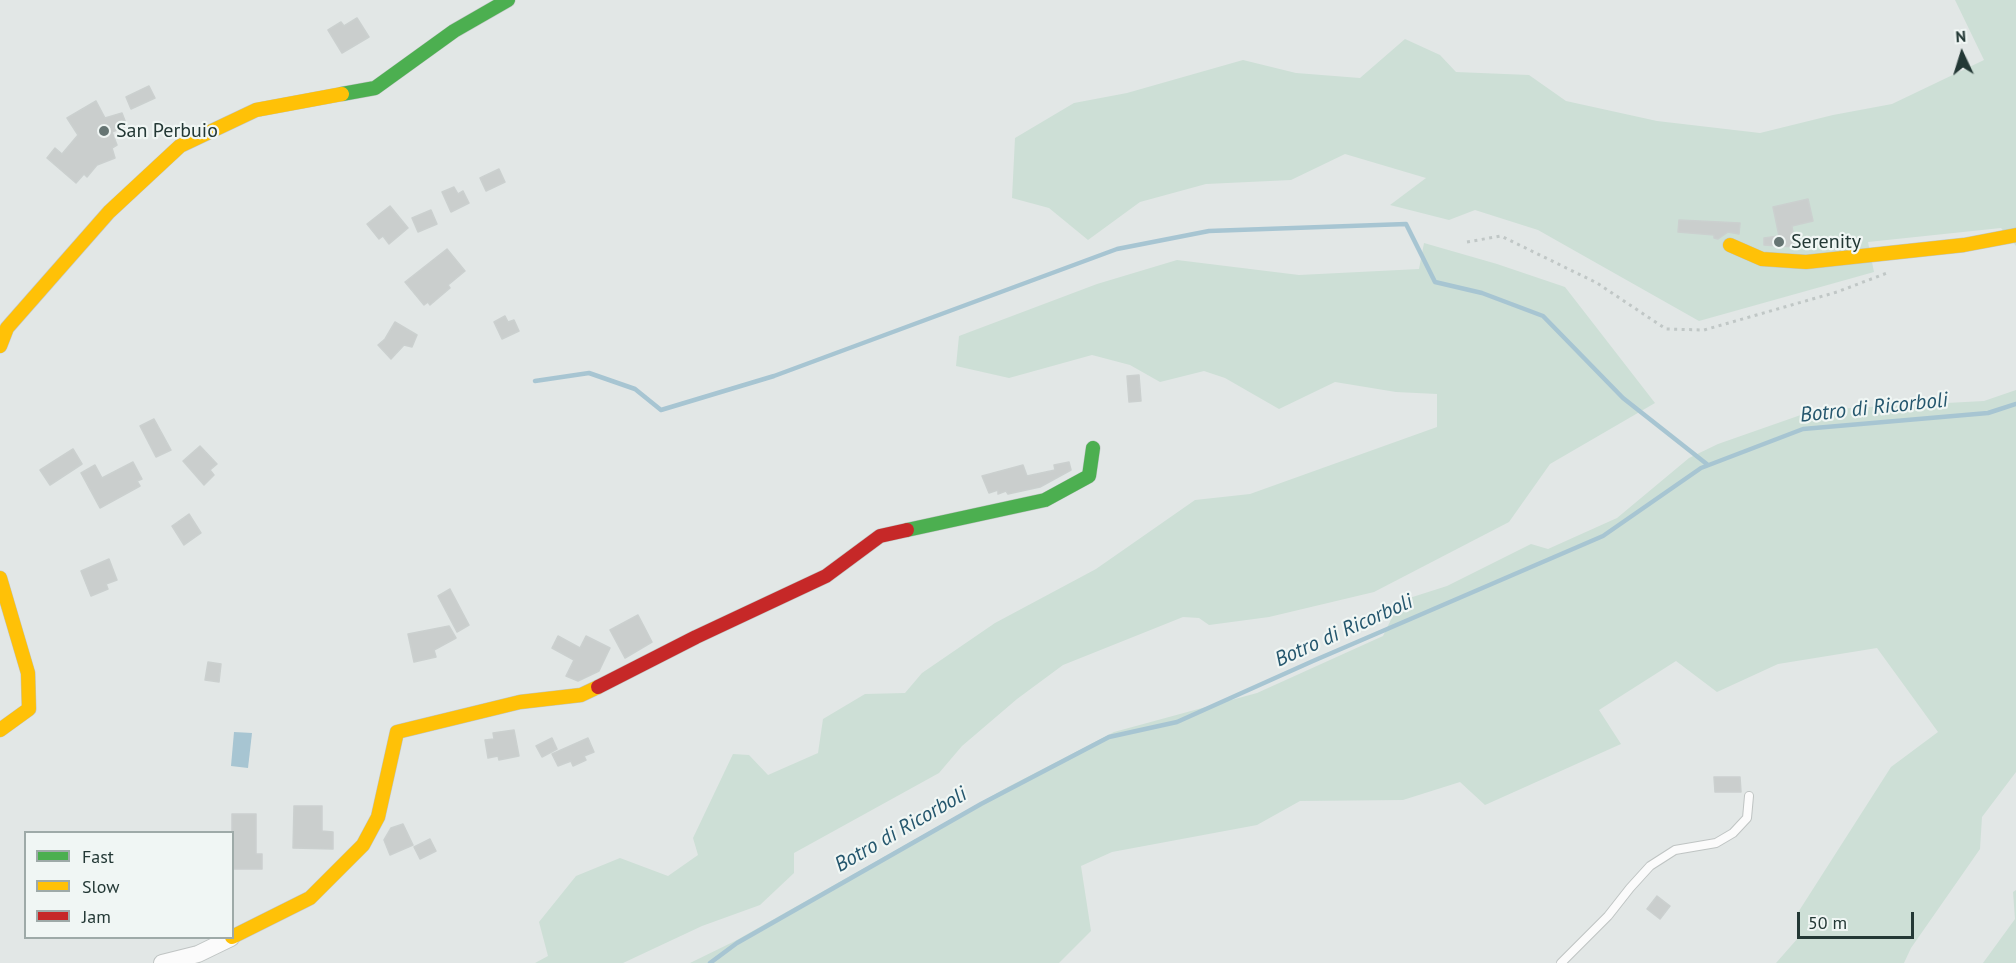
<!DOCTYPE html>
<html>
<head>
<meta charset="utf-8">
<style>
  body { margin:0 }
  #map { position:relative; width:2016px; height:963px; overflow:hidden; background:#e2e7e6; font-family:"PT Sans",sans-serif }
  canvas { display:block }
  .legend { position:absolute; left:24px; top:831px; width:210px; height:108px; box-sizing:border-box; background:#f0f6f4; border:2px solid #9eaaa8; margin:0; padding:8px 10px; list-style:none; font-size:18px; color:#233835 }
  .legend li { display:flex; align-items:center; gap:12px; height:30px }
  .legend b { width:30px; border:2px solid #9eaaa8 }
  .north { position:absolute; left:1932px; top:24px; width:60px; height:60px; -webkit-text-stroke:4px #f0f6f4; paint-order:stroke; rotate:356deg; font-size:16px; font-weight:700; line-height:24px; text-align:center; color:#233835 }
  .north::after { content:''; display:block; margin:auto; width:21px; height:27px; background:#233835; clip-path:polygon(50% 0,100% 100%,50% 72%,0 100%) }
  .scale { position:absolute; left:1797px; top:912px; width:117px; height:27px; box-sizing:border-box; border:3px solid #233835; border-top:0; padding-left:8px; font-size:18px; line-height:21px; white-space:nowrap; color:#233835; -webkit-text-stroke:4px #f0f6f4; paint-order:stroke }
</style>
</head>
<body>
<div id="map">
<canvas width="2016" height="963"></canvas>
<ul class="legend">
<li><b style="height:8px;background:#4caf50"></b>Fast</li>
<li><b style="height:8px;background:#ffc107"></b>Slow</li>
<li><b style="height:8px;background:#c62828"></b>Jam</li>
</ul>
<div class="north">N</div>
<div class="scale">50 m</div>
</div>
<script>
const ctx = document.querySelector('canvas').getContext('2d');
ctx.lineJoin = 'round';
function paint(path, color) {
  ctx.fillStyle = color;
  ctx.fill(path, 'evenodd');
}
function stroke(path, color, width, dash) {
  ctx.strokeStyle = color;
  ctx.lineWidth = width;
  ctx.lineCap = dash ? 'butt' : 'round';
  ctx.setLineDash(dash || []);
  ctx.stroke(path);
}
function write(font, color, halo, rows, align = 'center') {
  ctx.font = font + ' "PT Sans",sans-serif';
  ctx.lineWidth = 4.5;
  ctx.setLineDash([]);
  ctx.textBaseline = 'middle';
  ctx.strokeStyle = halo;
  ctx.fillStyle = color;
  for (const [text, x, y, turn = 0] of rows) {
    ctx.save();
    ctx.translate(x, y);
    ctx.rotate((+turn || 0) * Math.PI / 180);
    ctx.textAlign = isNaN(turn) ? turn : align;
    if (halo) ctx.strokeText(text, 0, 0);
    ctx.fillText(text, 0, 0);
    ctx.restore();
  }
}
const green = new Path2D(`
  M 1955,0 L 2016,0 L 2016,246 L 2001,228 L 1868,242 L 1874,272 L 1699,321 L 1538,230 L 1475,210 L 1449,220 L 1390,205 L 1426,178 L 1345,154 L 1291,180 L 1206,184 L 1140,202 L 1088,240 L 1049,208 L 1012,198 L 1015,138 L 1074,103 L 1127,93 L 1243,60 L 1296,73 L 1360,78 L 1405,39 L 1440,55 L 1456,72 L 1529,75 L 1566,101 L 1657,121 L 1760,133 L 1833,115 L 1892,104 L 1984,60 Z
  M 1424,243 L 1497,264 L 1565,287 L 1655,403 L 1550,464 L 1509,522 L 1374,592 L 1269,617 L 1209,625 L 1199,618 L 1183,617 L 1063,665 L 1017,699 L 962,746 L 939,773 L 794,853 L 794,873 L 760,905 L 702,926 L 623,963 L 535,963 L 548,956 L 539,922 L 576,876 L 620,858 L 668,876 L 698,855 L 693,838 L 733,754 L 749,755 L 768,775 L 818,753 L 823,719 L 865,694 L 905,693 L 922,673 L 995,623 L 1096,569 L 1195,500 L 1250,494 L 1437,427 L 1437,394 L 1396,392 L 1335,382 L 1279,409 L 1225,378 L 1204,371 L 1160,382 L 1130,365 L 1092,355 L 1009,378 L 956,366 L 959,336 L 1097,284 L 1177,260 L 1299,275 L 1419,269 Z
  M 2016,390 L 2016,772 L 1982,817 L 1980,849 L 1911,948 L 1904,963 L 1776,963 L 1798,938 L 1797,914 L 1891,767 L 1938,732 L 1877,648 L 1778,664 L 1717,692 L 1676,661 L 1599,710 L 1621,744 L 1485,805 L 1460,782 L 1403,800 L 1300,801 L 1257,825 L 1112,852 L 1081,866 L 1091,931 L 1059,963 L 690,963 L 735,941 L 1006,788 L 1114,732 L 1257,693 L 1383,636 L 1400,601 L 1447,586 L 1531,544 L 1548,549 L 1617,518 L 1689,458 L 1718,444 L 1815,410 L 1984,401 Z
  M 2016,890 L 2016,963 L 1983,963 L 2015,919 L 2013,892 Z`);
const water = new Path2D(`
  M 234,732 L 252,733 L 248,768 L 231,766 Z`);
const stream = new Path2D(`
  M 535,381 L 589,373 L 635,389 L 661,410 L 774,376 L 1117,249 L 1209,231 L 1406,224 L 1435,282 L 1482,293 L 1543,316 L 1623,398 L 1708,465
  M 710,963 L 737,943 L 981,804 L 1109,737 L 1177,722 L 1313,661 L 1603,536 L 1701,468 L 1803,429 L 1988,413 L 2016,404`);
const building = new Path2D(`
  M 357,18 L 369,37 L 342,53 L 328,30 L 341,22 L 344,26 Z
  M 149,86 L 155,98 L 131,109 L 126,97 Z
  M 96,101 L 105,118 L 122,113 L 127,126 L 112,132 L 117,145 L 112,148 L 115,158 L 97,165 L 87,177 L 84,174 L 76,183 L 47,158 L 55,148 L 62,154 L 78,135 L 67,118 Z
  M 499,169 L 505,182 L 486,191 L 480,178 Z
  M 454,187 L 458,194 L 463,191 L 469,203 L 451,212 L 442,192 Z
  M 1808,199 L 1813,221 L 1792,226 L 1795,247 L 1764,245 L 1764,238 L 1779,236 L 1773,207 Z
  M 390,206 L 408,228 L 389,244 L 383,236 L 379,239 L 367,224 Z
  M 431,210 L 437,224 L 418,232 L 412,218 Z
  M 1679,220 L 1740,223 L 1739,234 L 1728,232 L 1718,239 L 1714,238 L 1714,235 L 1678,232 Z
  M 447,249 L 465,271 L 448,285 L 450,288 L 430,305 L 428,302 L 424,305 L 405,282 Z
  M 505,316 L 508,322 L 514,320 L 519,331 L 502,339 L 494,322 Z
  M 395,322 L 417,335 L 412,347 L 404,345 L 391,359 L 378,345 L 385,339 Z
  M 1139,375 L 1141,401 L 1129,402 L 1127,376 Z
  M 154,419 L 171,450 L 156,457 L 140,426 Z
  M 200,446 L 217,464 L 210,470 L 214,475 L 204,485 L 183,461 Z
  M 73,449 L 82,464 L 50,485 L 40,470 Z
  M 133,462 L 142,479 L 137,481 L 140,486 L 100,508 L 81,473 L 95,465 L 102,478 Z
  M 1069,462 L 1071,470 L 1040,487 L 1008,494 L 1006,491 L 998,494 L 998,490 L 989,493 L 982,476 L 1023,465 L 1027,476 L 1055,470 L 1054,465 Z
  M 189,514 L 201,533 L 184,545 L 172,526 Z
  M 109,559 L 117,580 L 106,584 L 108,589 L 91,596 L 81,571 Z
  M 450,589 L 469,625 L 457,632 L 438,596 Z
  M 638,615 L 652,642 L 625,658 L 610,630 Z
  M 449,626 L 456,638 L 434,650 L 436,657 L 414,662 L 408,634 Z
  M 558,636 L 580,648 L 586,636 L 610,648 L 599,671 L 578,681 L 566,676 L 574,660 L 552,648 Z
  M 208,662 L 221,664 L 219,682 L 205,680 Z
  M 514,730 L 519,756 L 499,760 L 498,756 L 488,758 L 485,740 L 494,739 L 493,733 Z
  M 552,738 L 557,749 L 542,757 L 536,746 Z
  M 588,738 L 594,752 L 584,756 L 586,760 L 573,766 L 571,761 L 558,766 L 552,754 Z
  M 1714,777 L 1740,777 L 1741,792 L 1715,792 Z
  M 294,806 L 322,806 L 322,831 L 333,832 L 333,849 L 293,848 Z
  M 232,814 L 256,814 L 256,854 L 262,854 L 262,869 L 232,869 Z
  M 403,824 L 413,845 L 390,855 L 384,840 L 391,828 Z
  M 430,839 L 436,851 L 420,859 L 414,847 Z
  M 1657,896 L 1670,906 L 1660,919 L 1647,909 Z`);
const path = new Path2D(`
  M 1467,242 L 1501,236 L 1597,283 L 1666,329 L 1704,330 L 1837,292 L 1887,273`);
const lane = new Path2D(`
  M 1561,963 L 1608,916 L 1630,888 L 1650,866 L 1675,850 L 1716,843 L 1733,833 L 1747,818 L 1749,796`);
const street = new Path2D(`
  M 162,963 L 198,954 L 231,938`);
const fast = new Path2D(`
  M 342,94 L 375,88 L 454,31 L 508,0
  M 907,530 L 1045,500 L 1089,476 L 1093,448`);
const slow = new Path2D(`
  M 1730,245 L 1762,259 L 1806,262 L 1964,245 L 2016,235
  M 0,346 L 7,328 L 109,212 L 180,146 L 256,110 L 342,94
  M 0,578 L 28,673 L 29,709 L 0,730
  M 232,937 L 310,898 L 363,845 L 378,817 L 397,732 L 520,702 L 581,695 L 598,687`);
const jam = new Path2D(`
  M 598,687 L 696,637 L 826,576 L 880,536 L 907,530`);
const markers = [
  [104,131,6,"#667573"],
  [1779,242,6,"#667573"]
];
const poiNames = [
  ["San Perbuio",116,131],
  ["Serenity",1791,242]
];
const waterNames = [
  ["Botro di Ricorboli",1874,408,-6],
  ["Botro di Ricorboli",1344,631,-24],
  ["Botro di Ricorboli",901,830,-30]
];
paint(green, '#cddfd6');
paint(water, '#a7c5d2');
stroke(stream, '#a7c5d2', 4.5);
paint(building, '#cacecd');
stroke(building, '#cbd0cf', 1.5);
stroke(lane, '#bfc4c3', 10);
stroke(street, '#bfc4c3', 18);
stroke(fast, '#bfc5c3', 15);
stroke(slow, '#bfc5c3', 15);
stroke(jam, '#bfc5c3', 15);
stroke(path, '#c0c7c6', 3, [3, 4.5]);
stroke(lane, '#fbfbfb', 8);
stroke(street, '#fbfbfb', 16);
stroke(fast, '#4caf50', 14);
stroke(slow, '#ffc107', 14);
stroke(jam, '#c62828', 14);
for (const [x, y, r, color] of markers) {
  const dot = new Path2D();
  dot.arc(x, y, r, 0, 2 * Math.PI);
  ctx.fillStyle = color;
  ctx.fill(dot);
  stroke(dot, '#f0f6f4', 2);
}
write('20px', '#233835', '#f0f6f4', poiNames, 'left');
write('italic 21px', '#24566d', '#f0f6f4', waterNames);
</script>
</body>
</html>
